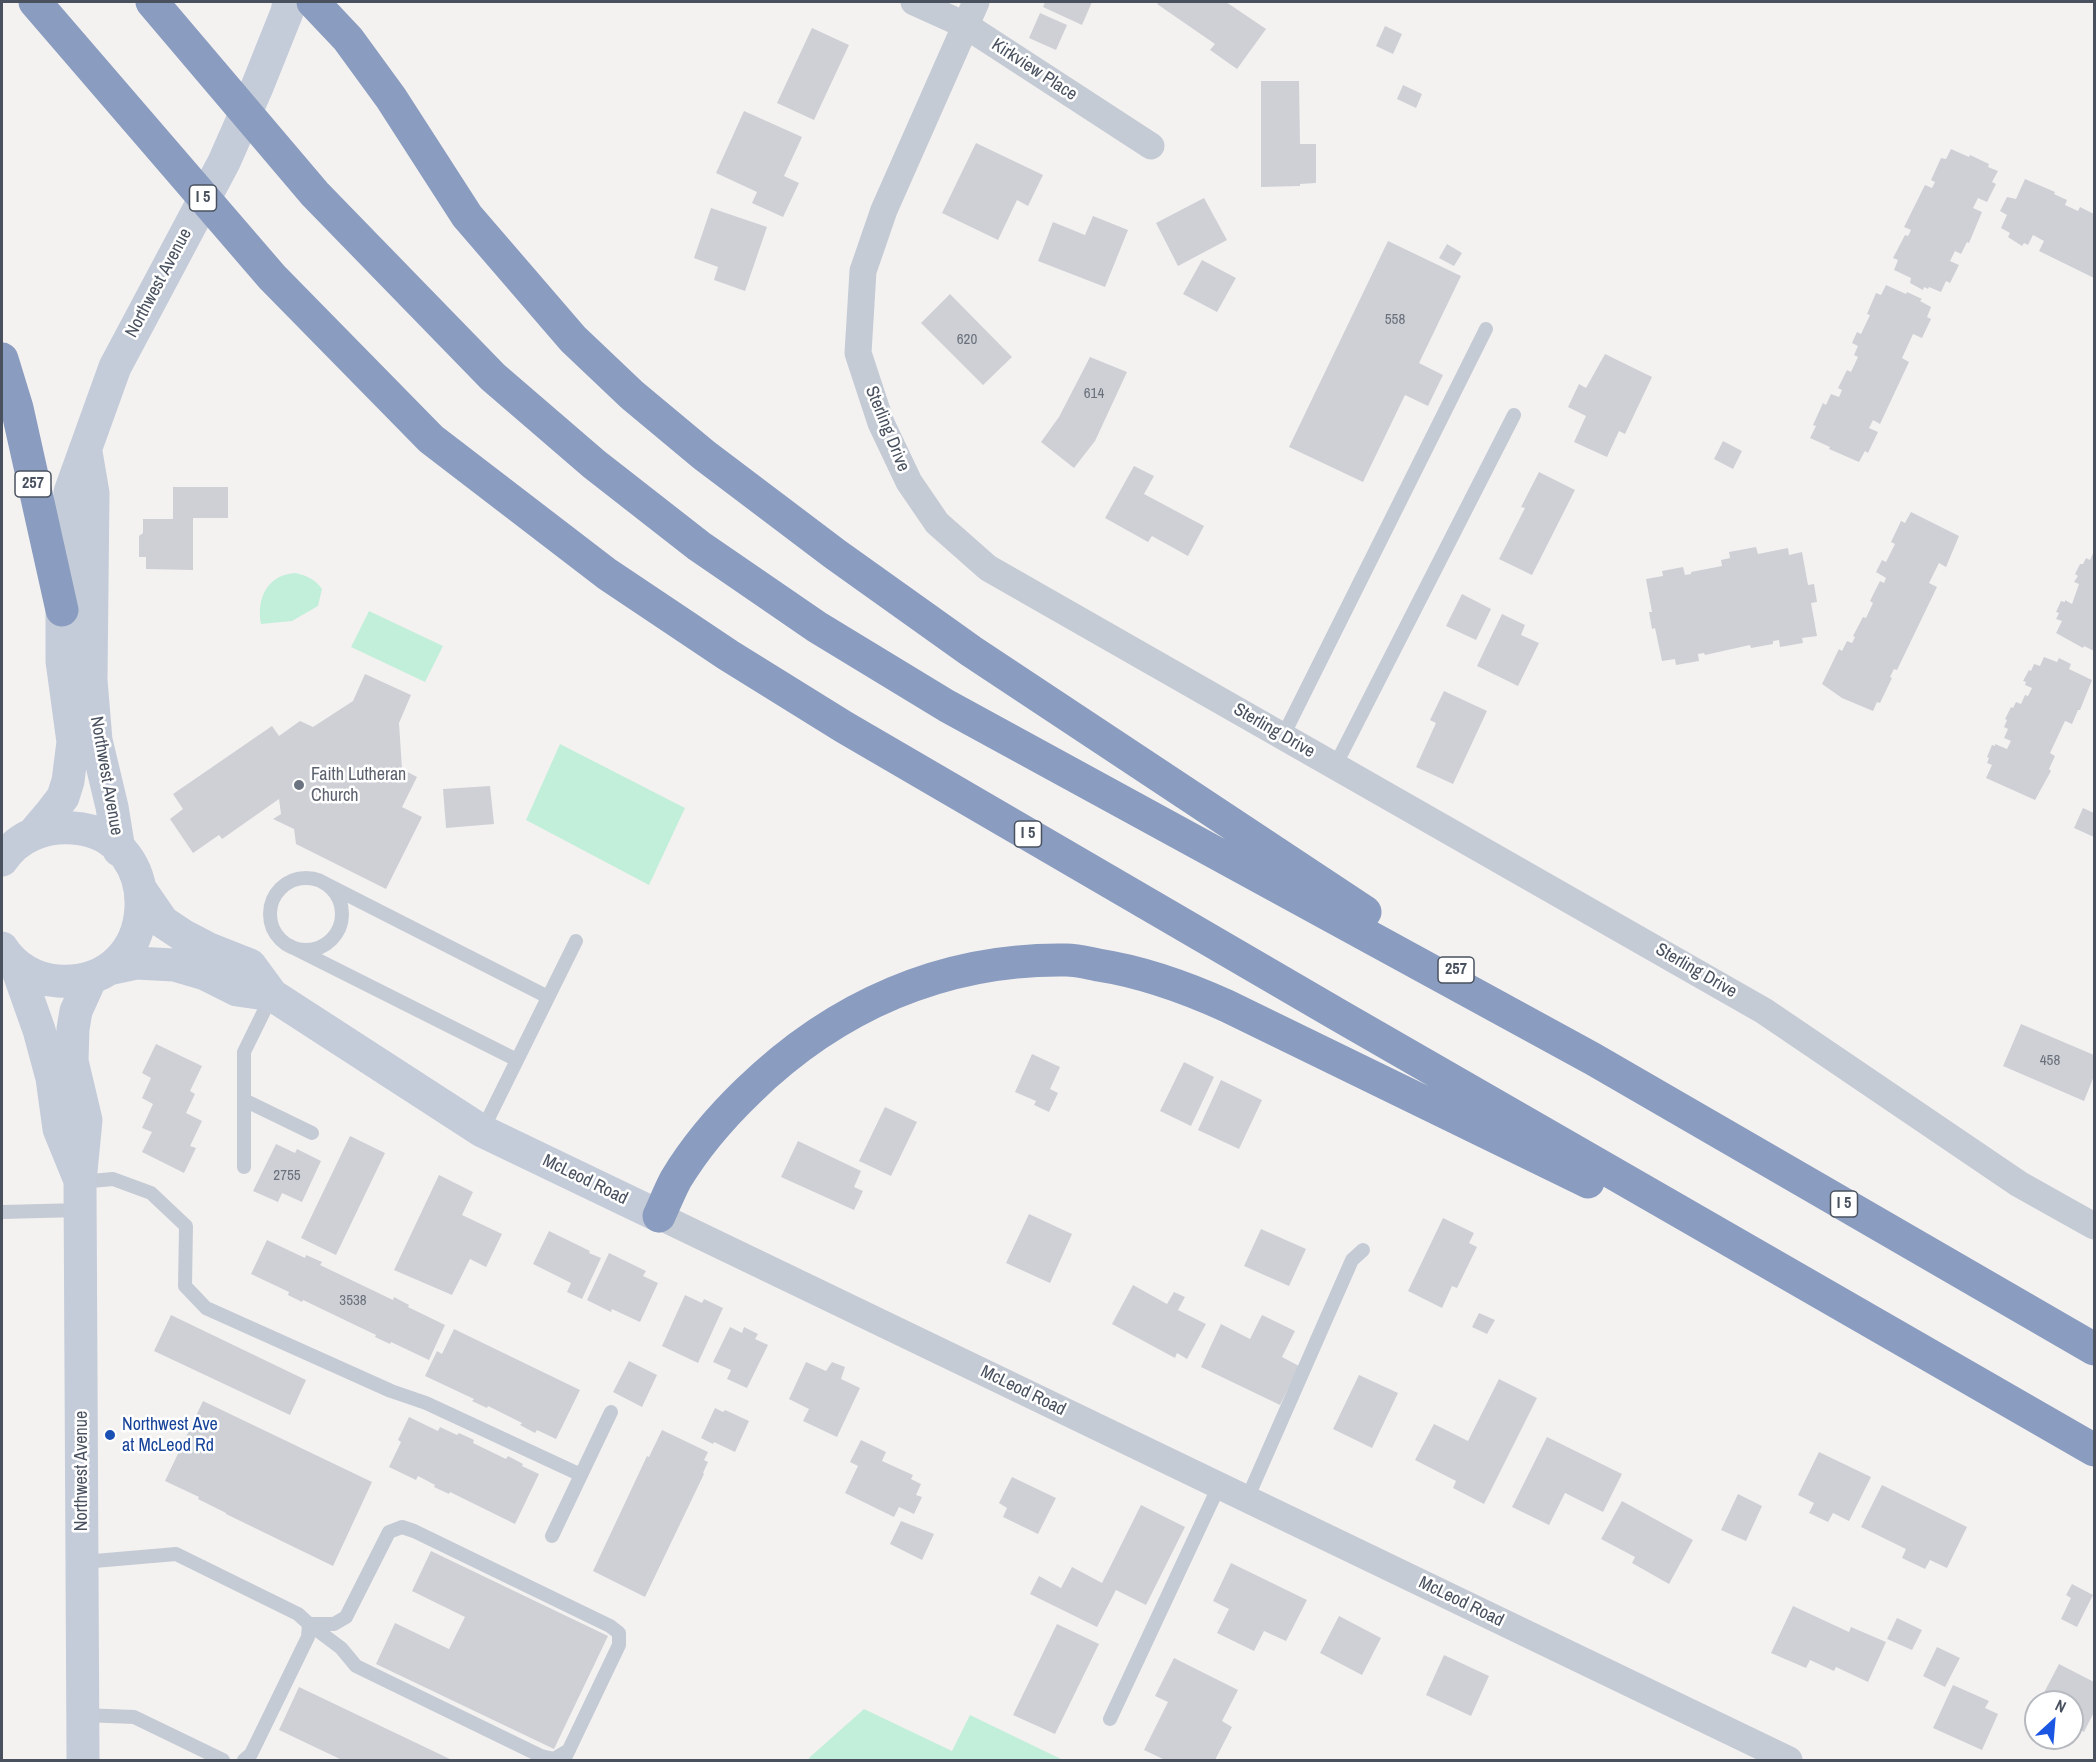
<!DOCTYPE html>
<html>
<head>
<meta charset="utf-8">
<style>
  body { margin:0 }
  #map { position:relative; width:2096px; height:1762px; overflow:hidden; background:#f4f2f1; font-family:"Archivo Narrow",sans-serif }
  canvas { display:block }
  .frame { position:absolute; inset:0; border:3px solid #49515f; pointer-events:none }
  .north { position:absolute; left:2024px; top:1690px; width:60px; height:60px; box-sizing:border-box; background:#fff; border:2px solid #b6b9bf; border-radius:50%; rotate:26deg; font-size:16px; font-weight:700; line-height:24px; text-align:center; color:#49515f }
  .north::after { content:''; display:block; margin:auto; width:21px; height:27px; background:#1c57e3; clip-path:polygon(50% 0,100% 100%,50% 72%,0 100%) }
</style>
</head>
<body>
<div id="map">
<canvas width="2096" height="1762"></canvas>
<div class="frame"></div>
<div class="north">N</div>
</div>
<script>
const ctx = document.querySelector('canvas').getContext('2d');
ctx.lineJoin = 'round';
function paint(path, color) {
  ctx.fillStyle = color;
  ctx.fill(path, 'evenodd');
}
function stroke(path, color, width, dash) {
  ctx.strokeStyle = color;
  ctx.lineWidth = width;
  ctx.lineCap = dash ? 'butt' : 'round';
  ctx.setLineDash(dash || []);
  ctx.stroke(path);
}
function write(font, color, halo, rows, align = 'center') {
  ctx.font = font + ' "Archivo Narrow",sans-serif';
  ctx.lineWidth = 5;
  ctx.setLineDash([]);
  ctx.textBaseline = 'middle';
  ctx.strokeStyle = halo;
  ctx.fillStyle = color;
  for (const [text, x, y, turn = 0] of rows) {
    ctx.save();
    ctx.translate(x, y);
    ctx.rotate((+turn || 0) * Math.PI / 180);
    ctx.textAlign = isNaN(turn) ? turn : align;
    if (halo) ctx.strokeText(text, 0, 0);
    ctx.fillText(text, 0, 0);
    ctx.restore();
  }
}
const green = new Path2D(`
  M 296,573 C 307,576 315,579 322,589 L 318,606 L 292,621 L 261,624 C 256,598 268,574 296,573 Z
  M 369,611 L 443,646 L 425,682 L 351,647 Z
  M 560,744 L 685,808 L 649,885 L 526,820 Z
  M 864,1709 L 952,1751 L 970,1715 L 1063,1760 L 808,1760 L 810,1757 Z`);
const building = new Path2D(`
  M 1045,2 L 1092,2 L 1082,25 L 1043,7 Z
  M 1159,2 L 1226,2 L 1266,29 L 1237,69 L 1210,50 L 1215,44 L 1157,4 Z
  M 1040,13 L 1067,25 L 1056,50 L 1029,38 Z
  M 1385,26 L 1402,34 L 1393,54 L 1376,46 Z
  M 812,28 L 849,45 L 814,120 L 777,103 Z
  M 1261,81 L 1299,81 L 1300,144 L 1316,144 L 1316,183 L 1300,184 L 1300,186 L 1261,187 Z
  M 1403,85 L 1422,94 L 1416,108 L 1397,99 Z
  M 744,111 L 802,137 L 784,176 L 799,183 L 783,217 L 752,203 L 757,192 L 716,173 Z
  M 976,143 L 1043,175 L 1028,206 L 1017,200 L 998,240 L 942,213 Z
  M 1951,149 L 1969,157 L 1970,155 L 1989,164 L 1988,167 L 1998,171 L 1992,182 L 1996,184 L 1987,202 L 1978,198 L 1973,208 L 1982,212 L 1969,243 L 1967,242 L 1961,254 L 1955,251 L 1950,261 L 1959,265 L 1950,283 L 1946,281 L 1941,292 L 1929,287 L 1928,289 L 1924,287 L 1923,290 L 1910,283 L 1911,278 L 1894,270 L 1898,260 L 1893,258 L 1905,235 L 1908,236 L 1911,230 L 1904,227 L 1925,185 L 1932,188 L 1935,182 L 1931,180 L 1941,158 L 1946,159 Z
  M 2025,179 L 2055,192 L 2054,194 L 2067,200 L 2065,205 L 2078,211 L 2080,207 L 2094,214 L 2094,278 L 2039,251 L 2044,241 L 2033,235 L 2028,245 L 2024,243 L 2022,246 L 2008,237 L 2010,233 L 2001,228 L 2007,215 L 2000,211 L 2007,197 L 2016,199 Z
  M 1204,198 L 1227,240 L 1178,266 L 1156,223 Z
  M 711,208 L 767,227 L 745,291 L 714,280 L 718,267 L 694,258 Z
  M 1093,216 L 1128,230 L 1105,287 L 1038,261 L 1053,222 L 1085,235 Z
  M 1388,241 L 1461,276 L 1419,363 L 1443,375 L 1428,406 L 1405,395 L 1363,482 L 1289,447 Z
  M 1447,244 L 1462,253 L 1454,266 L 1439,258 Z
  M 1202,260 L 1236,278 L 1217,312 L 1183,294 Z
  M 1886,285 L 1906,294 L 1907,292 L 1922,299 L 1920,301 L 1931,307 L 1927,317 L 1931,319 L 1922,338 L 1913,334 L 1902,358 L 1909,362 L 1880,424 L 1873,420 L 1869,428 L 1878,432 L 1868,453 L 1865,451 L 1859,462 L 1829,449 L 1830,447 L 1810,438 L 1816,426 L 1813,425 L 1823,403 L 1826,405 L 1831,394 L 1839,397 L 1842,390 L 1838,388 L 1847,370 L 1851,372 L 1858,357 L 1854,355 L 1858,346 L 1852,343 L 1857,332 L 1861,334 L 1870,315 L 1867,314 L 1876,293 L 1881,295 Z
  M 950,294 L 1012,357 L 983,385 L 921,323 Z
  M 1605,354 L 1652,377 L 1625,434 L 1619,431 L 1607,457 L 1574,442 L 1586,416 L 1568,407 L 1579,384 L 1586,388 Z
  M 1090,357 L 1127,372 L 1095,441 L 1074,468 L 1041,442 L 1059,417 Z
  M 1723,441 L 1742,451 L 1733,469 L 1714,459 Z
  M 1134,466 L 1154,476 L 1144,494 L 1204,526 L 1188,556 L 1152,536 L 1148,542 L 1105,518 Z
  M 1539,472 L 1575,490 L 1532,575 L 1499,559 L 1525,508 L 1521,507 Z
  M 173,487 L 228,487 L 228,518 L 193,518 L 193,570 L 146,569 L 146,557 L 139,557 L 139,536 L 143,533 L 143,519 L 173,519 Z
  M 1911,512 L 1959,536 L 1946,567 L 1939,563 L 1929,583 L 1937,587 L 1897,670 L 1894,669 L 1890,677 L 1892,678 L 1880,703 L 1877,702 L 1873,711 L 1842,698 L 1822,684 L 1839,649 L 1842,651 L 1847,641 L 1852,643 L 1855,637 L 1853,636 L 1863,617 L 1866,618 L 1873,603 L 1870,601 L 1880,581 L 1884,583 L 1886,578 L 1876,572 L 1882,560 L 1886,562 L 1895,544 L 1891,542 L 1901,521 L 1905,523 Z
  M 1756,547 L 1758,554 L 1788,548 L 1789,555 L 1802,552 L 1808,585 L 1814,584 L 1817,602 L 1811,603 L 1817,636 L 1802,638 L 1803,643 L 1780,647 L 1779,640 L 1773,641 L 1773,644 L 1751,648 L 1750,645 L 1705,655 L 1704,653 L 1698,654 L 1699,661 L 1676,665 L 1675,659 L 1662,661 L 1655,628 L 1652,629 L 1649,612 L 1652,612 L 1646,579 L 1663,576 L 1662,571 L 1683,567 L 1685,575 L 1691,574 L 1691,572 L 1722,566 L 1721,560 L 1730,558 L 1729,552 Z
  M 2094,551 L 2094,651 L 2084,646 L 2083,648 L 2056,633 L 2062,621 L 2056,619 L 2059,613 L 2056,612 L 2061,601 L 2065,602 L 2065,600 L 2072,604 L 2079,584 L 2074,582 L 2078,576 L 2075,574 L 2080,564 L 2083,564 L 2086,558 L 2090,560 Z
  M 1462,594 L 1491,609 L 1476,640 L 1446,626 Z
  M 1502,614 L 1525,625 L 1521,635 L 1539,643 L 1518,686 L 1477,666 Z
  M 2044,657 L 2057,662 L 2059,658 L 2071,664 L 2069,669 L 2092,680 L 2080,710 L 2078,710 L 2072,724 L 2065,721 L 2050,753 L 2055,756 L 2049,769 L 2051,771 L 2035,800 L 1986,778 L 1992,765 L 1987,763 L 1989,758 L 1987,757 L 1992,745 L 1995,746 L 1995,744 L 2007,749 L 2011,741 L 2004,738 L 2008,729 L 2004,727 L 2007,720 L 2005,719 L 2011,707 L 2013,708 L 2016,702 L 2021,704 L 2025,695 L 2028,696 L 2032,688 L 2025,685 L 2026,682 L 2023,681 L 2029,670 L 2031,671 L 2034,664 L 2040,666 Z
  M 365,674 L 411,695 L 399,723 L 402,769 L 417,777 L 402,807 L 422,817 L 386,889 L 296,844 L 294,829 L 273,819 L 281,814 L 279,799 L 222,839 L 219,835 L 193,853 L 170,819 L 183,809 L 173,794 L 272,726 L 279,736 L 300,721 L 313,727 L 353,701 Z
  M 1444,691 L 1487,711 L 1453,784 L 1416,767 L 1436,723 L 1430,720 Z
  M 490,786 L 494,824 L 446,828 L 443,789 Z
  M 2083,808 L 2094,813 L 2094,837 L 2074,828 Z
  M 2021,1024 L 2094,1055 L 2094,1076 L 2084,1101 L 2003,1066 Z
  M 156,1044 L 202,1066 L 190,1091 L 195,1094 L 186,1113 L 202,1121 L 190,1146 L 196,1148 L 184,1173 L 142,1152 L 152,1132 L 142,1128 L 153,1104 L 142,1098 L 151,1078 L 142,1073 Z
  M 1032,1054 L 1060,1067 L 1050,1089 L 1058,1093 L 1049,1112 L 1034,1105 L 1036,1101 L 1015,1092 Z
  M 1184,1062 L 1214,1077 L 1191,1126 L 1160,1111 Z
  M 1221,1080 L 1262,1100 L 1239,1149 L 1198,1130 Z
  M 885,1107 L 917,1122 L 891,1176 L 859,1161 Z
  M 350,1136 L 385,1153 L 336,1255 L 301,1238 Z
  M 798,1141 L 861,1171 L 854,1187 L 863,1191 L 854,1210 L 781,1177 Z
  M 276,1144 L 295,1153 L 297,1149 L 321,1161 L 302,1202 L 282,1193 L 278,1202 L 253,1191 Z
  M 439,1175 L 473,1192 L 462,1215 L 502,1234 L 486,1267 L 470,1259 L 452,1295 L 394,1270 Z
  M 1029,1214 L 1072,1234 L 1050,1283 L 1006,1263 Z
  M 1443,1218 L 1474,1233 L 1469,1243 L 1477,1247 L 1457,1288 L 1452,1286 L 1442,1308 L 1408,1291 Z
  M 1261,1229 L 1306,1249 L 1289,1286 L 1244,1266 Z
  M 549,1231 L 590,1251 L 589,1253 L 601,1258 L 582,1299 L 567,1292 L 571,1283 L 533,1264 Z
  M 267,1240 L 305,1258 L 306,1255 L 322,1262 L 320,1265 L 393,1300 L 394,1297 L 409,1305 L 408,1307 L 445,1325 L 429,1360 L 391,1342 L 390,1344 L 375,1337 L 376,1335 L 303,1300 L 302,1302 L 288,1295 L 289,1292 L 251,1274 Z
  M 609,1253 L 646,1271 L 643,1276 L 658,1283 L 640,1322 L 612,1309 L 611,1312 L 587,1300 Z
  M 1133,1285 L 1167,1304 L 1174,1292 L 1185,1297 L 1178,1310 L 1206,1324 L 1187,1359 L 1177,1353 L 1175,1358 L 1112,1324 Z
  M 685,1295 L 702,1303 L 704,1299 L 723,1308 L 698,1363 L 662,1346 Z
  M 1479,1313 L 1495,1320 L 1487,1334 L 1472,1327 Z
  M 171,1315 L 306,1380 L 290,1415 L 154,1351 Z
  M 1262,1315 L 1295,1331 L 1282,1357 L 1299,1366 L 1280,1405 L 1201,1367 L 1221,1324 L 1250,1339 Z
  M 730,1327 L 742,1333 L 744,1327 L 758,1334 L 755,1339 L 768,1345 L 747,1388 L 727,1379 L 731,1370 L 713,1362 Z
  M 454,1329 L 580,1390 L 556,1439 L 537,1430 L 535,1433 L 520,1425 L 522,1423 L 488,1406 L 487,1408 L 472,1401 L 474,1399 L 425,1376 L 437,1351 L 442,1354 Z
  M 629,1361 L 657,1375 L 642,1407 L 613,1392 Z
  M 806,1362 L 826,1371 L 832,1362 L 845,1367 L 841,1379 L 860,1388 L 837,1437 L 803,1421 L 809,1409 L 789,1399 Z
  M 1359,1375 L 1398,1393 L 1372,1448 L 1333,1429 Z
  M 1499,1379 L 1537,1398 L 1484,1504 L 1453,1488 L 1456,1481 L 1415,1460 L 1434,1424 L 1468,1441 Z
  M 203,1401 L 372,1482 L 333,1566 L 226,1514 L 226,1513 L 198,1499 L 199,1497 L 165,1481 Z
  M 715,1408 L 723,1412 L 725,1410 L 749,1421 L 735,1452 L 714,1442 L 713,1444 L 701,1438 Z
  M 409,1417 L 438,1431 L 440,1427 L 457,1435 L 459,1433 L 474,1440 L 473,1443 L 506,1459 L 508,1456 L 523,1464 L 522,1466 L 539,1474 L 515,1524 L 450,1492 L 449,1494 L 434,1487 L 435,1485 L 418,1476 L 416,1480 L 389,1467 L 401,1442 L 398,1440 Z
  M 662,1430 L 708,1452 L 704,1460 L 708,1462 L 703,1473 L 704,1474 L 645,1597 L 593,1571 L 647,1456 L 649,1457 Z
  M 1547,1437 L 1622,1474 L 1603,1512 L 1565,1493 L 1549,1525 L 1512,1507 Z
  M 861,1440 L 886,1452 L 882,1461 L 913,1475 L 911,1479 L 921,1484 L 916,1495 L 922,1497 L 914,1514 L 899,1507 L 894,1517 L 845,1493 L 858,1466 L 850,1462 Z
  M 1819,1452 L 1871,1477 L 1849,1521 L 1833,1513 L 1828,1522 L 1809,1513 L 1814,1503 L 1798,1495 Z
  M 1012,1477 L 1056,1498 L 1038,1534 L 1003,1517 L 1007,1508 L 999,1503 Z
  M 1882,1485 L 1967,1527 L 1947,1568 L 1930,1560 L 1925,1569 L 1902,1558 L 1906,1549 L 1861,1527 Z
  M 1738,1494 L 1762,1506 L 1746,1541 L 1721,1530 Z
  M 1622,1501 L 1693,1540 L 1669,1584 L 1632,1563 L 1635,1557 L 1601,1539 Z
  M 1141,1505 L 1185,1527 L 1146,1605 L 1116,1590 L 1097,1627 L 1030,1594 L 1039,1576 L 1061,1588 L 1072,1567 L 1102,1583 Z
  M 901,1521 L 934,1534 L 922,1560 L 890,1544 Z
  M 431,1551 L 608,1636 L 554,1749 L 376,1664 L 395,1623 L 449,1649 L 465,1617 L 412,1591 Z
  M 1231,1563 L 1307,1600 L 1286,1641 L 1264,1631 L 1254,1651 L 1217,1633 L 1229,1609 L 1213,1601 Z
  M 2072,1584 L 2093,1595 L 2077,1627 L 2061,1619 L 2071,1598 L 2066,1595 Z
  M 1793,1606 L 1849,1632 L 1851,1627 L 1886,1642 L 1868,1682 L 1836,1667 L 1834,1671 L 1810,1660 L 1806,1668 L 1771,1653 Z
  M 1339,1616 L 1381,1638 L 1362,1675 L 1320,1653 Z
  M 1897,1618 L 1922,1630 L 1912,1650 L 1887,1639 Z
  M 1057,1624 L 1099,1644 L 1055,1734 L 1013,1715 Z
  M 1937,1647 L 1960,1658 L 1945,1687 L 1923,1676 Z
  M 1444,1655 L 1489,1676 L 1471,1716 L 1426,1695 Z
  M 1174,1658 L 1238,1690 L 1222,1721 L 1232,1727 L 1215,1760 L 1165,1760 L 1144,1750 L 1168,1702 L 1155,1696 Z
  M 2059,1664 L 2094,1682 L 2094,1712 L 2084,1732 L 2072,1725 L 2072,1702 L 2039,1702 Z
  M 1953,1685 L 1989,1701 L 1985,1708 L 1998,1714 L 1982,1750 L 1933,1728 Z
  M 299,1687 L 452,1760 L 342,1760 L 279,1730 Z`);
const service = new Path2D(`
  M 1283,736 L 1486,329
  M 1335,766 L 1514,415
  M270 914a36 36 0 1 1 72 0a36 36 0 1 1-72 0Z
  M 324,883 L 548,997
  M 288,945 L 517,1060
  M 244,1100 L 312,1133
  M 482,1131 L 576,941
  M 244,1167 L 244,1052 L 272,995
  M 80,1182 L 113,1179 L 151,1193 L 186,1226 L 185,1286 L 206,1308 L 391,1391 L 426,1403 L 581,1475 L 611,1412
  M 2,1212 L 81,1210
  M 1247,1499 L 1352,1260 L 1363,1250
  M 552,1536 L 581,1475
  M 83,1562 L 176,1554 L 298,1614 L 309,1624 L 308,1637 L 251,1754 L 244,1760
  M 309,1624 L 334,1624 L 346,1617 L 389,1532 L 402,1527 L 414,1531 L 610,1626 L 619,1633 L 619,1645 L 564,1760
  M 309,1624 L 341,1648 L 356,1666 L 541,1756 L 554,1759 L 569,1750
  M 83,1715 L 134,1717 L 223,1760
  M 1110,1719 L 1219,1486`);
const minor = new Path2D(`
  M 914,2 L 965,25 L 1151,146
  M 976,2 L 884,210 L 863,271 L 858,353 L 881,423 L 909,482 L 937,523 L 988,568 L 1764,1011 L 2019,1184 L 2094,1226
  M 659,1216 L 1789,1760`);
const secondary = new Path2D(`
  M 86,452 L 93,493 L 91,680 L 96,740 L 112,807 L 119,850
  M 33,834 L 50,814 L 63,797 L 68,781 L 73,742 L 62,661 L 62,610 L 70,492 L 115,367 L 224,162 L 257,87 L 287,12 L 289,2
  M 2,860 C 18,836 45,826 73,828 C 168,834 164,988 58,981 C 36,980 14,967 2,948
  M 141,890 L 163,922 L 184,936 L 207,948 L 250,965 L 272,995 L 482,1131 L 659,1216
  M 16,965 L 39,1030 L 52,1078 L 59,1129 L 79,1178
  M 108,969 L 136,963 L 174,965 L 205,974 L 237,990 L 272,995
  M 83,1760 L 80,1182 L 86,1120 L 72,1061 L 73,1029 L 76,1011 L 91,978`);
const motorway = new Path2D(`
  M 35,2 L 272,277 L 431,439 L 607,574 L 728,655 L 844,727 L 1340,1016 L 2094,1450
  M 152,2 L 315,194 L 493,377 L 594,464 L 699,546 L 817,627 L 947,706 L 1593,1059 L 2094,1349
  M 313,2 L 348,39 L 391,98 L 467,216 L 573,339 L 632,395 L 704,455 L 835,554 L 971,651 L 1365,912
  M 2,359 L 17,408 L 62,610
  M 659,1216 C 665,1203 670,1190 676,1179 C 696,1146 721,1117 748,1091 C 835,1006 944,958 1066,960 C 1077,960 1088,963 1098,965 C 1144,972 1185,987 1227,1006 L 1588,1182`);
const markers = [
  [299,785,6,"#6b7280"],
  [110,1435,6,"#1a4fb4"]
];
const numberNames = [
  ["558",1395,320],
  ["620",967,340],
  ["614",1094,394],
  ["458",2050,1061],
  ["2755",287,1176],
  ["3538",353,1301]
];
const shields = [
  [203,198,27],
  [33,484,36],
  [1028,834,27],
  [1456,970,36],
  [1844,1204,27]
];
const shieldNames = [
  ["I 5",203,198],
  ["257",33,484],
  ["I 5",1028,834],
  ["257",1456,970],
  ["I 5",1844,1204]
];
const streetNames = [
  ["Kirkview Place",1034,70,33],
  ["Northwest Avenue",159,283,-62],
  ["Sterling Drive",887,429,68],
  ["Sterling Drive",1274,731,30],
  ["Northwest Avenue",106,776,80],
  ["Sterling Drive",1696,971,30],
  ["McLeod Road",585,1180,26],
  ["McLeod Road",1023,1391,26],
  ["Northwest Avenue",82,1471,-90],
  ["McLeod Road",1461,1602,26]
];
const worshipNames = [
  ["Faith Lutheran",311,775],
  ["Church",311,796]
];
const transitNames = [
  ["Northwest Ave",122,1425],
  ["at McLeod Rd",122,1446]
];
paint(green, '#c2efda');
paint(building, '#ced0d5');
stroke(service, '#c5cbd5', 14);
stroke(minor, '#c5cbd5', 27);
stroke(secondary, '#c5ccd9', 33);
stroke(motorway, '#8a9cbf', 33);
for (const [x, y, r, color] of markers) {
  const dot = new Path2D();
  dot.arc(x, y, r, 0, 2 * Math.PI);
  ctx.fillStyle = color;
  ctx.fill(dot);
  stroke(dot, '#fff', 2);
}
write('15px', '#6a717c', null, numberNames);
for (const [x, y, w] of shields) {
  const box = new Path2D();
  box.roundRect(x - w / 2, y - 13, w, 26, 4.5);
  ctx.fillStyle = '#fff';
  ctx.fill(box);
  stroke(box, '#49515f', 1.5);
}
write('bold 16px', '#49515f', null, shieldNames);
write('18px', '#49515f', '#fff', streetNames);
write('18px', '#5b616d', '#fff', worshipNames, 'left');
write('18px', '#164399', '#fff', transitNames, 'left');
</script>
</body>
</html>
